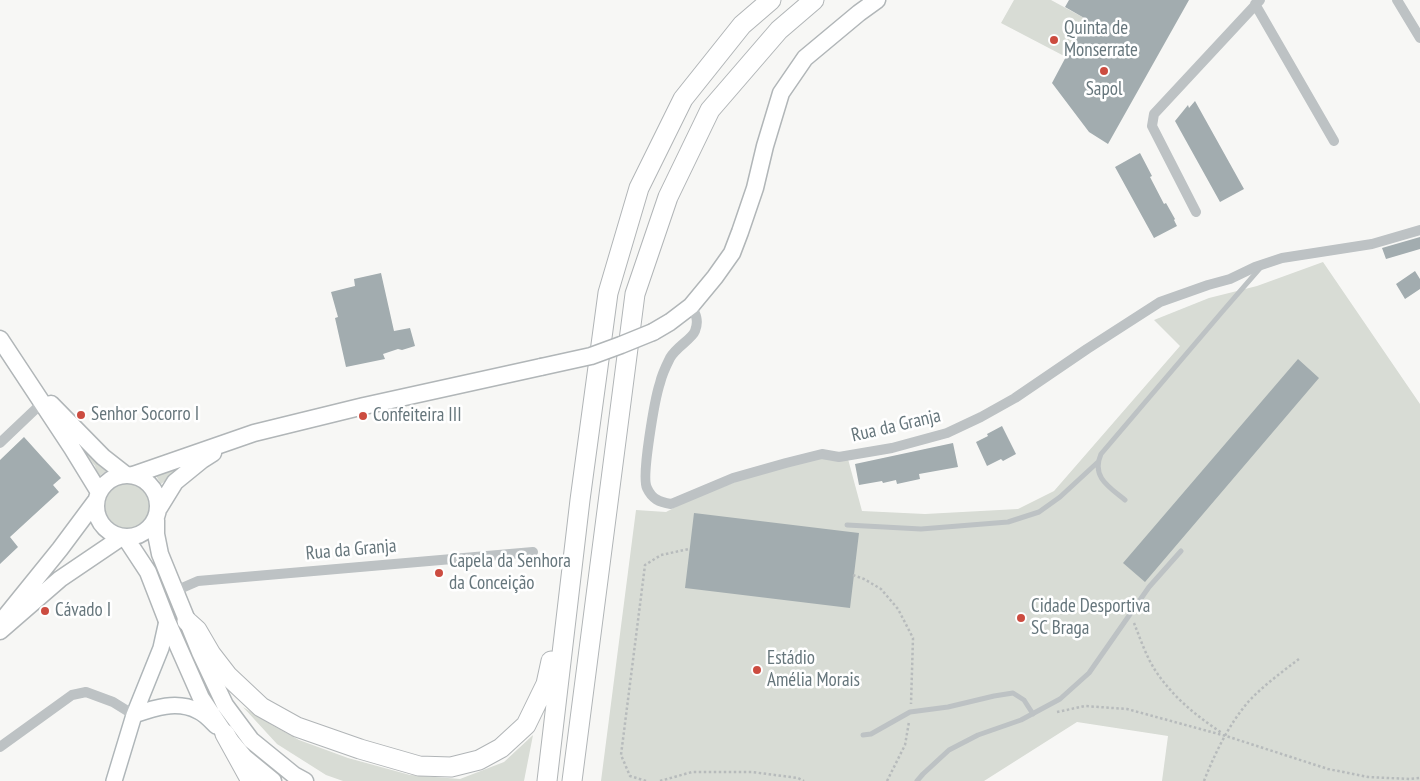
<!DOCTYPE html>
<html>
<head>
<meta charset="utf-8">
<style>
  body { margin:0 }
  canvas { display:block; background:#f7f7f5 }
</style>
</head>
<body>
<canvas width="1420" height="781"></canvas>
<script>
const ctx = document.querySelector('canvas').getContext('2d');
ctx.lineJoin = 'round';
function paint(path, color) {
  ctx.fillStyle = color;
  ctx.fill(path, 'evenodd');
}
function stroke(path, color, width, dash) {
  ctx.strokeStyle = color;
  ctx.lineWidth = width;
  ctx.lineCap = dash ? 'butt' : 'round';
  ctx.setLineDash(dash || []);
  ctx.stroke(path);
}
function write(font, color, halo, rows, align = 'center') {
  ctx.font = font + ' "PT Sans Narrow",sans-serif';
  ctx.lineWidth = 5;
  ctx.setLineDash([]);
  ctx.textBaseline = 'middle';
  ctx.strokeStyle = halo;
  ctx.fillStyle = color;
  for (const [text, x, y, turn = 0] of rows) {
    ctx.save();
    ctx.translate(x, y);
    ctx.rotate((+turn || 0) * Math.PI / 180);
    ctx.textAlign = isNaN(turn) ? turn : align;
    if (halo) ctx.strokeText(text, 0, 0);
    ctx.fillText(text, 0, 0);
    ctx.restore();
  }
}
const green = new Path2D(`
  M 1014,0 L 1051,0 L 1086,19 L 1066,57 L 1001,23 Z
  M 1323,262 L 1420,404 L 1420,781 L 1162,781 L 1168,736 L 1077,722 L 984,781 L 601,781 L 636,510 L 666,512 L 687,501 L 753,475 L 822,458 L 848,459 L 862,511 L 925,514 L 1018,509 L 1054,491 L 1180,346 L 1154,320 L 1209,298 L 1257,286 Z
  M 75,440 L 112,467 L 98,477 L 95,466 Z
  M 187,464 L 161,484 L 156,476 Z
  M105 505a24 24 0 1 1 48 0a24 24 0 1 1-48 0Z
  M 243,707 L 272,725 L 299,740 L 348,758 L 410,775 L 460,779 L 504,762 L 533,735 L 524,781 L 343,781 L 326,775 L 277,744 Z`);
const building = new Path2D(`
  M 1069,0 L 1189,0 L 1108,144 L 1089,132 L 1052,83 L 1086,19 L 1065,7 Z
  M 1195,101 L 1244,189 L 1220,202 L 1175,121 L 1188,105 L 1189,108 Z
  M 1140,153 L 1152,176 L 1150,177 L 1164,204 L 1166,203 L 1175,219 L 1174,220 L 1177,226 L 1154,238 L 1115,167 Z
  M 1420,237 L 1420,249 L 1386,259 L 1382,248 Z
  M 1415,271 L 1420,279 L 1420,289 L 1405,299 L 1396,284 Z
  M 381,273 L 394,331 L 410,328 L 415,346 L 402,350 L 398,349 L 383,354 L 385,359 L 346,367 L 335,318 L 338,317 L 331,292 L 355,286 L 354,279 Z
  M 1298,359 L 1319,378 L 1145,582 L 1123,563 Z
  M 1002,426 L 1016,454 L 1003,461 L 1001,459 L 987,466 L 976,442 L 988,436 L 987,434 Z
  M 24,437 L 61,478 L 53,485 L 59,492 L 10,537 L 18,547 L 0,564 L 0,460 Z
  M 953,443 L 958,467 L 919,474 L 920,479 L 897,484 L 896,480 L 883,483 L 882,481 L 859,485 L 855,464 Z
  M 694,513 L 859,533 L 850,608 L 685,588 Z`);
const path = new Path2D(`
  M 853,575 L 864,579 L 881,589 L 898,609 L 913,638 L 911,704
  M 1134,623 C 1140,638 1146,656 1155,670 C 1172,696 1196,716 1222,733
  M 1057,712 L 1085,706 L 1127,709 L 1226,736 L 1328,769 L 1368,777 L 1410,779 L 1420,778
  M 646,781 L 630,776 L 621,755 L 645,565 L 661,555 L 689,549
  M 660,781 L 692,772 L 752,772 L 798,778 L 804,781
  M 887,781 L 905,745 L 909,722
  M 1204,781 C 1215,753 1229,724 1249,701 C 1264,685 1282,672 1299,659`);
const lane = new Path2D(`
  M 1125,500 C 1109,487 1091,477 1101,454 L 1222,312 L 1261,267
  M 847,525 L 921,529 L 1008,522 L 1039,512 L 1060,497 L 1098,462
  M 863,735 L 871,734 L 910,712 L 948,707 L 994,696 L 1013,693 L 1024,700 L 1033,714
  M 917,781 L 923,774 L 949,750 L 978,735 L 1021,720 L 1060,699 L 1089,673 L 1149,587 L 1181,551`);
const street = new Path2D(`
  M 1397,0 L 1420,38
  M 1255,4 L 1334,141
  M 1196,212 L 1152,126 L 1154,114 L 1260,0
  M 691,306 C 696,314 699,321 695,331 C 692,339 676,347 670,358 C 666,366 662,374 660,383 C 655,398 641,477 647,488 C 652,499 659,502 671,504 L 733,478 L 786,463 L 822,454 L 839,457 L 892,448 L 947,433 L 981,417 L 1015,398 L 1087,349 L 1160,302 L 1208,285 L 1230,279 L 1255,267 L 1282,258 L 1372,244 L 1420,230
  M 0,443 L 42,403
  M 175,591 L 198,581 L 533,552
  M 0,747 L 72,695 L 86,692 L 113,702 L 134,715`);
const secondary = new Path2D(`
  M 134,715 C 154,708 177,700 198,711 C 205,714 211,721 216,726
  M 114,781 L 134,715 L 161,648 L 167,621`);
const primary = new Path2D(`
  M 653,332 L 670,322 L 691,306 L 715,277 L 732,253 L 740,232 L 755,188 L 765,146 L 781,93 L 805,58 L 859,13 L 877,0
  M 0,339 L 72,448 L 99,492
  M 51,404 L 103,457 L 126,475
  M96 506a31 31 0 1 1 62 0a31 31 0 1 1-62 0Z
  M 133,475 L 254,433 L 364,406 L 541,367
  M 159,508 L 175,482 L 202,460 L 213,453
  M 156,520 L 156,534 L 160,554 L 200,652 L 225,705 L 251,740 L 294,775 L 305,781
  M 125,537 L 148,572 L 167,621 L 201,698 L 225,734 L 245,758 L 273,781
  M 5,617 L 60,549 L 95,502
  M 0,631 L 60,579 L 122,537`);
const highway = new Path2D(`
  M 187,621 L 197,630 L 211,654 L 228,676 L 261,707 L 297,727 L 360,749 L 419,766 L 451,767 L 479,760 L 501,748 L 526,725 L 546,684 L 551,661
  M 225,734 L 251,781
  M 547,781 L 580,500 L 608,293 L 639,188 L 683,99 L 742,25 L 771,0
  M 572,781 L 635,294 L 668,197 L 710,110 L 779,30 L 814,0`);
const primaryBridge = new Path2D(`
  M 541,367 L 591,356 L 621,345 L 653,332`);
const markers = [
  [1054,40,5,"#cc4c40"],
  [1104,71,5,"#cc4c40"],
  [81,415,5,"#cc4c40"],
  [363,416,5,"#cc4c40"],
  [439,573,5,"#cc4c40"],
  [45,611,5,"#cc4c40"],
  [1021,618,5,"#cc4c40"],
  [757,670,5,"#cc4c40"]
];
const poiNames = [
  ["Quinta de",1064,29],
  ["Monserrate",1064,51],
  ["Sapol",1104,90,"center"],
  ["Senhor Socorro I",91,415],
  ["Confeiteira III",373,416],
  ["Capela da Senhora",449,562],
  ["da Conceição",449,584],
  ["Cidade Desportiva",1031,607],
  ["SC Braga",1031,629],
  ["Cávado I",55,611],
  ["Estádio",767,659],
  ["Amélia Morais",767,681]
];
const streetNames = [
  ["Rua da Granja",896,426,-13],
  ["Rua da Granja",351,550,-5]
];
paint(green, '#d8dcd5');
paint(building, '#a2acaf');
stroke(secondary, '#afb6b9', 18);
stroke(primary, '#b1b6b8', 19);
stroke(highway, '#b1b5b7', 21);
stroke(path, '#b7bbbc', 2.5, [2.5, 2.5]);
stroke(lane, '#bdc2c4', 5);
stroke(street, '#bdc2c4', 10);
stroke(secondary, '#fff', 15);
stroke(primary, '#fff', 16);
stroke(highway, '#fff', 19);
stroke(primaryBridge, '#b1b6b8', 19, []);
stroke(primaryBridge, '#fff', 16);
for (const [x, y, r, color] of markers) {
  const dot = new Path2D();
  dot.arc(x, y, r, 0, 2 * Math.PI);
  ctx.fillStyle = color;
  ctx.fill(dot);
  stroke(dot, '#fff', 2);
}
write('19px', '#66767c', '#fff', poiNames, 'left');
write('19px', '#66767c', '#fff', streetNames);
</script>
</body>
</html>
